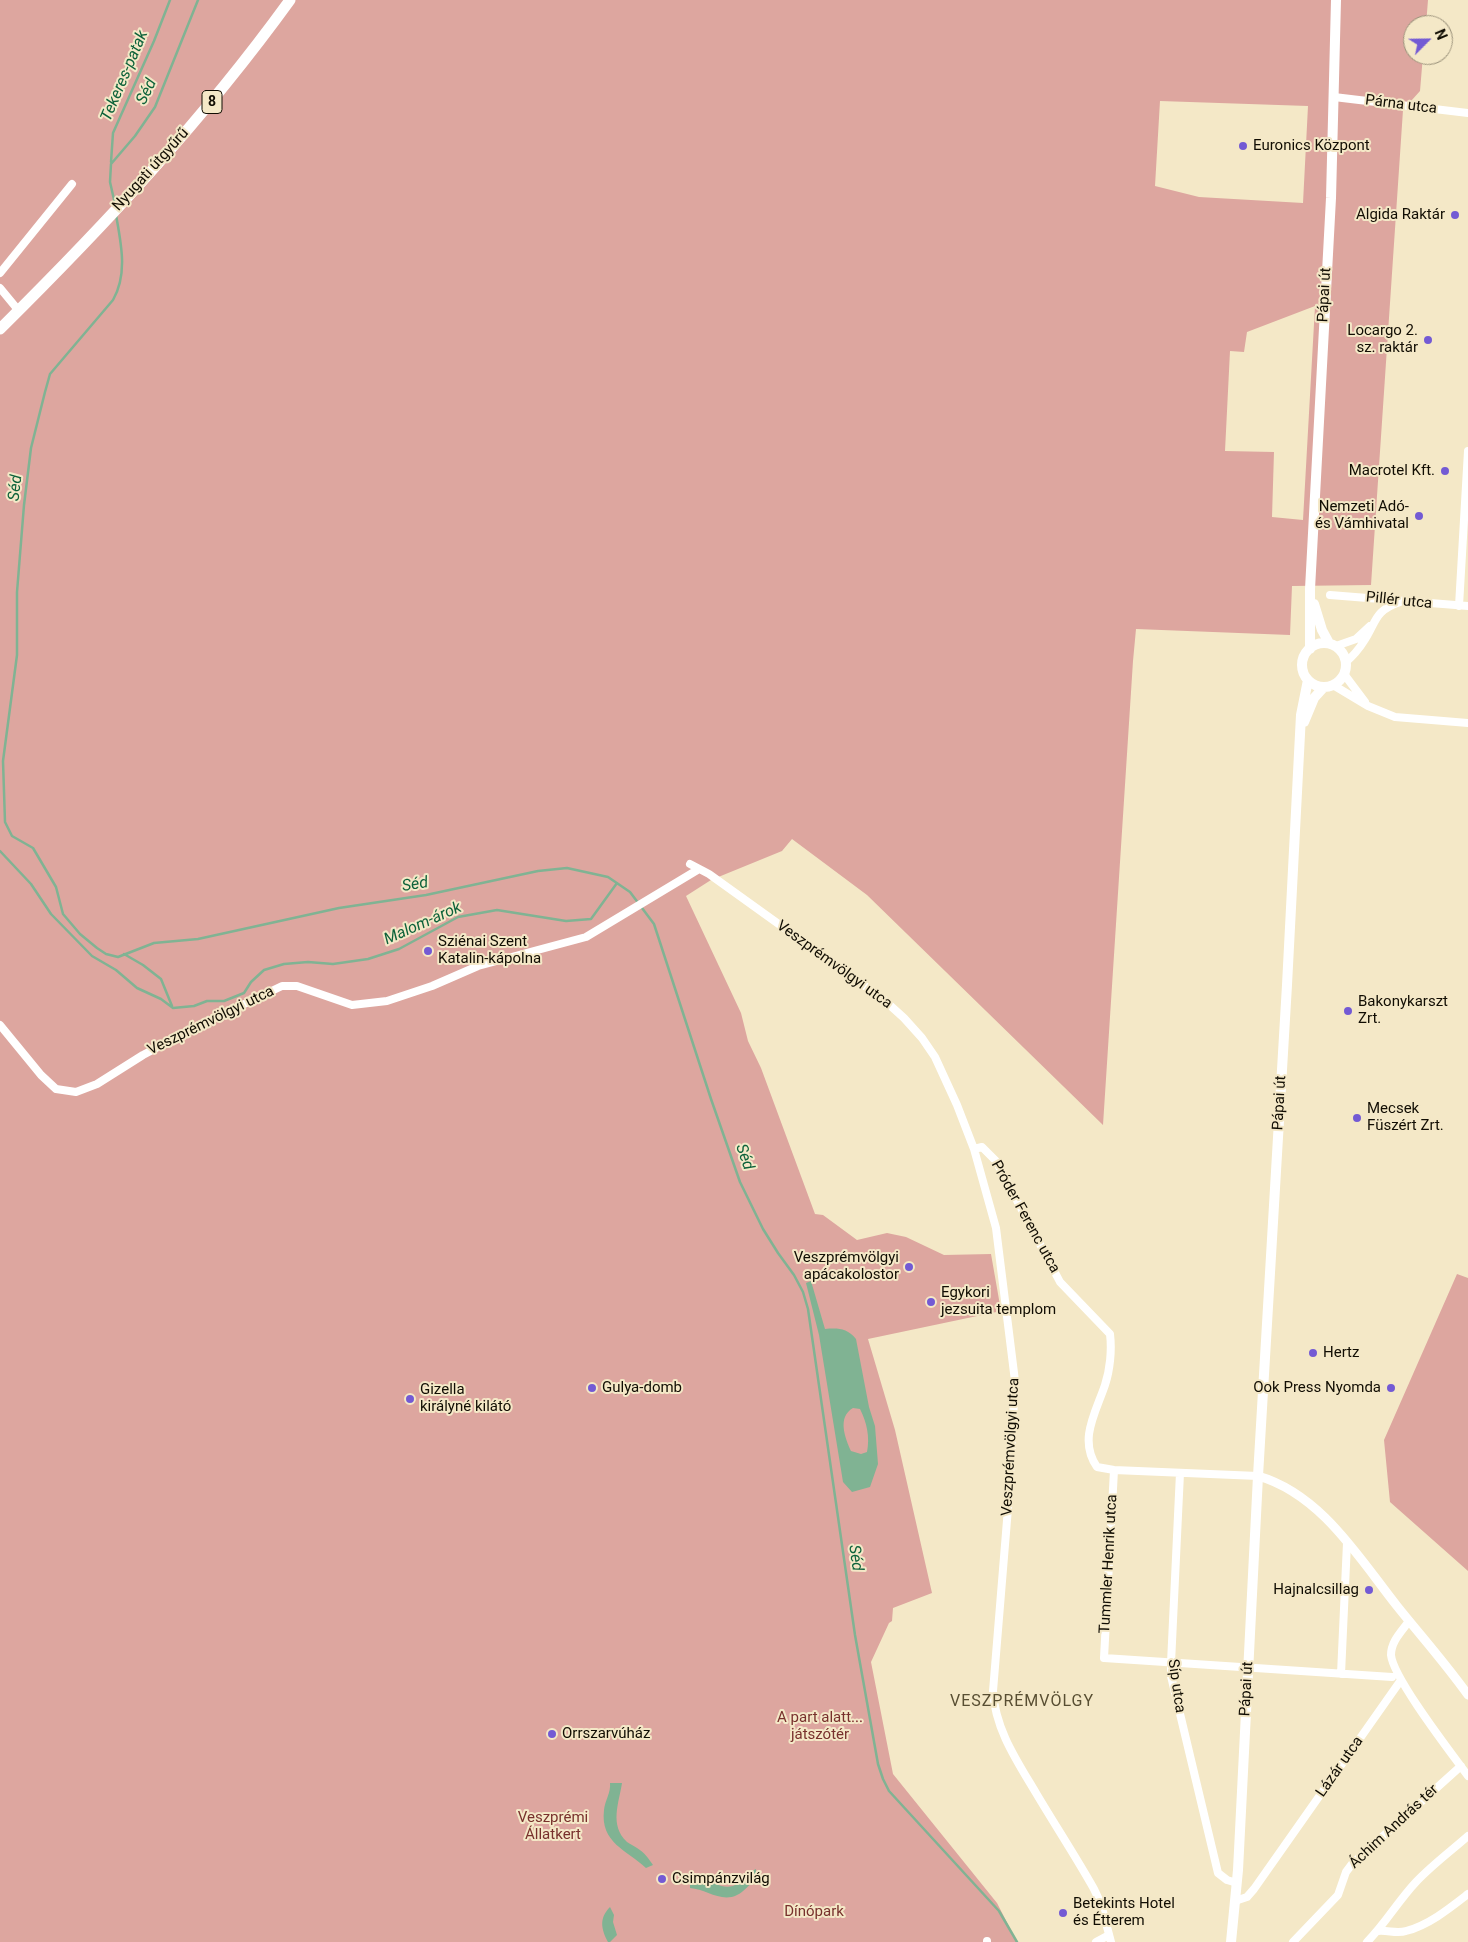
<!DOCTYPE html>
<html>
<head>
<meta charset="utf-8">
<style>
  body { margin:0 }
  #map { position:relative; width:1468px; height:1942px; overflow:hidden; background:#f4e8c7; font-family:Roboto,sans-serif }
  canvas { display:block }
  .north { position:absolute; left:1403px; top:15px; width:50px; height:50px; box-sizing:border-box; background:#f4e8c7; border:1px solid #999079; border-radius:50%; rotate:67deg; font-size:14px; font-weight:700; line-height:20px; text-align:center; color:#110d03 }
  .north::after { content:''; display:block; margin:auto; width:18px; height:22px; background:#735ad4; clip-path:polygon(50% 0,100% 100%,50% 72%,0 100%) }
</style>
</head>
<body>
<div id="map">
<canvas width="1468" height="1942"></canvas>
<div class="north">N</div>
</div>
<script>
const ctx = document.querySelector('canvas').getContext('2d');
ctx.lineJoin = 'round';
function paint(path, color) {
  ctx.fillStyle = color;
  ctx.fill(path, 'evenodd');
}
function stroke(path, color, width, dash) {
  ctx.strokeStyle = color;
  ctx.lineWidth = width;
  ctx.lineCap = dash ? 'butt' : 'round';
  ctx.setLineDash(dash || []);
  ctx.stroke(path);
}
function write(font, color, halo, rows, align = 'center') {
  ctx.font = font + ' Roboto,sans-serif';
  ctx.lineWidth = 4;
  ctx.setLineDash([]);
  ctx.textBaseline = 'middle';
  ctx.strokeStyle = halo;
  ctx.fillStyle = color;
  for (const [text, x, y, turn = 0] of rows) {
    ctx.save();
    ctx.translate(x, y);
    ctx.rotate((+turn || 0) * Math.PI / 180);
    ctx.textAlign = isNaN(turn) ? turn : align;
    if (halo) ctx.strokeText(text, 0, 0);
    ctx.fillText(text, 0, 0);
    ctx.restore();
  }
}
const green = new Path2D(`
  M 0,0 L 1428,0 L 1426,25 L 1413,25 L 1413,55 L 1423,55 L 1420,91 L 1403,110 L 1371,585 L 1292,586 L 1290,635 L 1136,629 L 1133,661 L 1103,1125 L 867,895 L 792,839 L 782,851 L 711,880 L 686,896 L 741,1013 L 748,1041 L 761,1068 L 815,1214 L 823,1215 L 857,1240 L 887,1233 L 906,1237 L 944,1255 L 991,1254 L 1001,1311 L 868,1339 L 895,1430 L 932,1593 L 893,1608 L 892,1621 L 889,1623 L 871,1662 L 893,1774 L 997,1903 L 1017,1942 L 0,1942 ZM 1160,101 L 1308,106 L 1303,203 L 1199,197 L 1155,186 ZM 1315,306 L 1303,520 L 1272,517 L 1274,452 L 1225,451 L 1230,351 L 1244,352 L 1247,332 Z
  M 1457,1274 L 1468,1278 L 1468,1571 L 1390,1502 L 1384,1440 Z`);
const water = new Path2D(`
  M 811,1281 L 825,1329 C 838,1328 847,1328 856,1339 L 869,1407 L 875,1426 L 878,1464 L 870,1487 L 852,1492 L 843,1482 L 819,1335 L 806,1283 ZM 853,1408 L 860,1409 C 867,1423 870,1437 867,1452 L 861,1454 L 851,1451 C 845,1438 837,1417 853,1408 Z
  M 610,1783 L 622,1783 C 619,1803 609,1825 627,1842 C 630,1844 634,1846 637,1848 C 644,1852 649,1859 653,1865 L 646,1868 C 627,1850 600,1843 604,1810 C 605,1800 611,1793 610,1783 Z
  M 756,1869 L 756,1880 C 749,1884 744,1892 737,1895 C 721,1903 706,1889 690,1888 L 690,1880 C 695,1880 701,1878 706,1880 C 716,1883 722,1889 733,1886 C 742,1883 746,1873 756,1869 Z
  M 610,1907 L 614,1915 L 613,1922 L 617,1935 L 610,1942 L 608,1942 C 601,1929 599,1918 610,1907 Z`);
const stream = new Path2D(`
  M 111,162 L 113,133 L 154,41 L 170,0
  M 115,204 L 110,182 L 111,164 L 135,136 L 155,107 L 198,0
  M 116,215 C 121,243 128,274 113,300 L 50,374 L 45,392 L 31,448 L 24,505 L 17,592 L 17,655 L 3,761 L 5,822 L 12,836 L 33,848 L 56,887 L 63,914 L 80,934 L 97,948 L 106,954 L 118,957 L 154,943 L 198,939 L 339,908 L 426,895 L 538,871 L 567,868 L 608,877 L 630,892 L 654,924 L 711,1099 L 740,1182 L 763,1229 L 778,1253 L 794,1275 L 803,1292 L 808,1309 L 855,1635 L 878,1764 L 883,1779 L 889,1791 L 999,1911 L 1017,1942
  M 0,851 L 31,884 L 51,914 L 92,956 L 116,970 L 137,988 L 161,999 L 173,1008 L 194,1006 L 207,1001 L 224,1001 L 244,993 L 251,982 L 264,970 L 284,964 L 308,962 L 333,964 L 368,959 L 399,949 L 458,917 L 497,910 L 566,921 L 591,919 L 617,883
  M 124,954 L 143,965 L 161,979 L 172,1006`);
const minor = new Path2D(`
  M 1334,97 L 1468,113
  M 0,273 L 72,184
  M 0,288 L 19,311
  M 1330,595 L 1468,606
  M 1459,606 L 1468,451
  M 1336,646 L 1356,639 L 1370,626
  M 1346,662 C 1353,656 1359,649 1364,641 C 1377,621 1374,611 1400,602
  M 1344,674 L 1365,702
  M 1333,685 L 1368,706 L 1395,717 L 1468,723
  M 690,864 L 709,874 L 883,999 L 904,1018 L 922,1038 L 935,1057 L 957,1105 L 974,1149 L 996,1228 L 1015,1381 L 1009,1496 L 993,1691 C 995,1729 1017,1761 1036,1793 C 1055,1825 1076,1857 1094,1889 L 1101,1904 L 1111,1942
  M 0,1025 L 41,1075 L 56,1089 L 76,1092 L 97,1084 L 143,1055 L 188,1031 L 282,986 L 297,986 L 352,1005 L 387,1001 L 432,986 L 478,966 L 586,937 L 699,869
  M 974,1149 L 982,1147 L 996,1161 L 1060,1282 L 1110,1334 C 1112,1350 1110,1370 1105,1385 C 1096,1412 1078,1440 1097,1467 L 1114,1470 L 1258,1476
  M 1114,1470 L 1104,1658 L 1392,1677
  M 1180,1473 L 1171,1663 L 1171,1676 L 1218,1873 L 1227,1880 L 1237,1883
  M 1409,1621 C 1402,1631 1391,1641 1391,1655 C 1393,1678 1452,1754 1468,1776
  M 1341,1674 L 1347,1543
  M 1235,1901 L 1247,1897 L 1254,1889 L 1401,1680
  M 1378,1931 C 1388,1930 1397,1934 1406,1931 C 1429,1925 1450,1908 1468,1894
  M 987,1941 L 987,1942
  M 1096,1942 L 1109,1935
  M 1293,1942 L 1338,1895 L 1346,1872 L 1352,1864 L 1461,1766
  M 1367,1942 C 1386,1923 1398,1901 1416,1882 C 1432,1865 1451,1851 1468,1836`);
const tertiary = new Path2D(`
  M 1258,1476 C 1321,1494 1359,1558 1397,1606 C 1421,1636 1446,1664 1468,1695`);
const secondary = new Path2D(`
  M 1314,604 L 1322,630 L 1329,643
  M1302 665a22 22 0 1 1 44 0a22 22 0 1 1-44 0Z
  M 1310,649 L 1310,589 L 1331,198 L 1336,0
  M 1304,722 L 1314,698 L 1324,687
  M 1231,1942 L 1238,1870 L 1258,1476 L 1287,985 L 1301,715 L 1308,680`);
const primary = new Path2D(`
  M 0,329 C 104,226 204,119 290,0`);
const markers = [
  [1243,146,5,"#735ad4"],
  [1455,215,5,"#735ad4"],
  [1428,340,5,"#735ad4"],
  [1445,471,5,"#735ad4"],
  [1419,516,5,"#735ad4"],
  [428,951,5,"#735ad4"],
  [1348,1011,5,"#735ad4"],
  [1357,1118,5,"#735ad4"],
  [909,1267,5,"#735ad4"],
  [931,1302,5,"#735ad4"],
  [1313,1353,5,"#735ad4"],
  [592,1388,5,"#735ad4"],
  [1391,1388,5,"#735ad4"],
  [410,1399,5,"#735ad4"],
  [1369,1590,5,"#735ad4"],
  [552,1734,5,"#735ad4"],
  [662,1879,5,"#735ad4"],
  [1063,1913,5,"#735ad4"]
];
const shields = [
  [212,102,20]
];
const shieldNames = [
  ["8",212,102]
];
const streetNames = [
  ["Párna utca",1401,105,7],
  ["Nyugati útgyűrű",151,170,-48],
  ["Pápai út",1325,295,-87],
  ["Pillér utca",1399,601,6],
  ["Veszprémvölgyi utca",834,965,36],
  ["Veszprémvölgyi utca",211,1021,-26],
  ["Pápai út",1280,1103,-87],
  ["Próder Ferenc utca",1025,1217,61],
  ["Veszprémvölgyi utca",1011,1447,-87],
  ["Tummler Henrik utca",1109,1564,-87],
  ["Síp utca",1176,1686,82],
  ["Pápai út",1247,1689,-87],
  ["Lázár utca",1340,1767,-55],
  ["Áchim András tér",1394,1827,-43]
];
const poiNames = [
  ["Euronics Központ",1253,146],
  ["Algida Raktár",1445,215,"right"],
  ["Locargo 2.",1418,331,"right"],
  ["sz. raktár",1418,348,"right"],
  ["Macrotel Kft.",1435,471,"right"],
  ["Nemzeti Adó-",1409,507,"right"],
  ["és Vámhivatal",1409,524,"right"],
  ["Sziénai Szent",438,942],
  ["Katalin-kápolna",438,959],
  ["Bakonykarszt",1358,1002],
  ["Zrt.",1358,1019],
  ["Mecsek",1367,1109],
  ["Füszért Zrt.",1367,1126],
  ["Veszprémvölgyi",899,1258,"right"],
  ["apácakolostor",899,1275,"right"],
  ["Egykori",941,1293],
  ["jezsuita templom",941,1310],
  ["Hertz",1323,1353],
  ["Gulya-domb",602,1388],
  ["Ook Press Nyomda",1381,1388,"right"],
  ["Gizella",420,1390],
  ["királyné kilátó",420,1407],
  ["Hajnalcsillag",1359,1590,"right"],
  ["Orrszarvúház",562,1734],
  ["Csimpánzvilág",672,1879],
  ["Betekints Hotel",1073,1904],
  ["és Étterem",1073,1921]
];
const parkNames = [
  ["A part alatt...",820,1718],
  ["játszótér",820,1735],
  ["Veszprémi",553,1818],
  ["Állatkert",553,1835],
  ["Dínópark",814,1912]
];
const waterNames = [
  ["Tekeres-patak",125,76,-67],
  ["Séd",147,92,-64],
  ["Séd",16,488,-84],
  ["Séd",415,885,-9],
  ["Malom-árok",423,924,-24],
  ["Séd",744,1157,71],
  ["Séd",855,1558,82]
];
const neighbourhoodNames = [
  ["VESZPRÉMVÖLGY",1022,1702]
];
paint(green, '#dda69f');
paint(water, '#80b393');
stroke(stream, '#80b393', 2.5);
stroke(minor, '#fff', 8);
stroke(tertiary, '#fff', 9);
stroke(secondary, '#fff', 10);
stroke(primary, '#fff', 11);
for (const [x, y, r, color] of markers) {
  const dot = new Path2D();
  dot.arc(x, y, r, 0, 2 * Math.PI);
  ctx.fillStyle = color;
  ctx.fill(dot);
  stroke(dot, '#f4e8c7', 2);
}
for (const [x, y, w] of shields) {
  const box = new Path2D();
  box.roundRect(x - w / 2, y - 11.5, w, 23, 4);
  ctx.fillStyle = '#f4e8c7';
  ctx.fill(box);
  stroke(box, '#110d03', 1);
}
write('bold 14px', '#110d03', null, shieldNames);
write('15px', '#110d03', '#f4e8c7', streetNames);
write('15px', '#110d03', '#f4e8c7', poiNames, 'left');
write('15px', '#78312d', '#f4e8c7', parkNames);
write('italic 16px', '#0d623a', '#f4e8c7', waterNames);
ctx.letterSpacing = '1px';
write('16px', '#584e32', '#f4e8c7', neighbourhoodNames);
ctx.letterSpacing = '0px';
</script>
</body>
</html>
